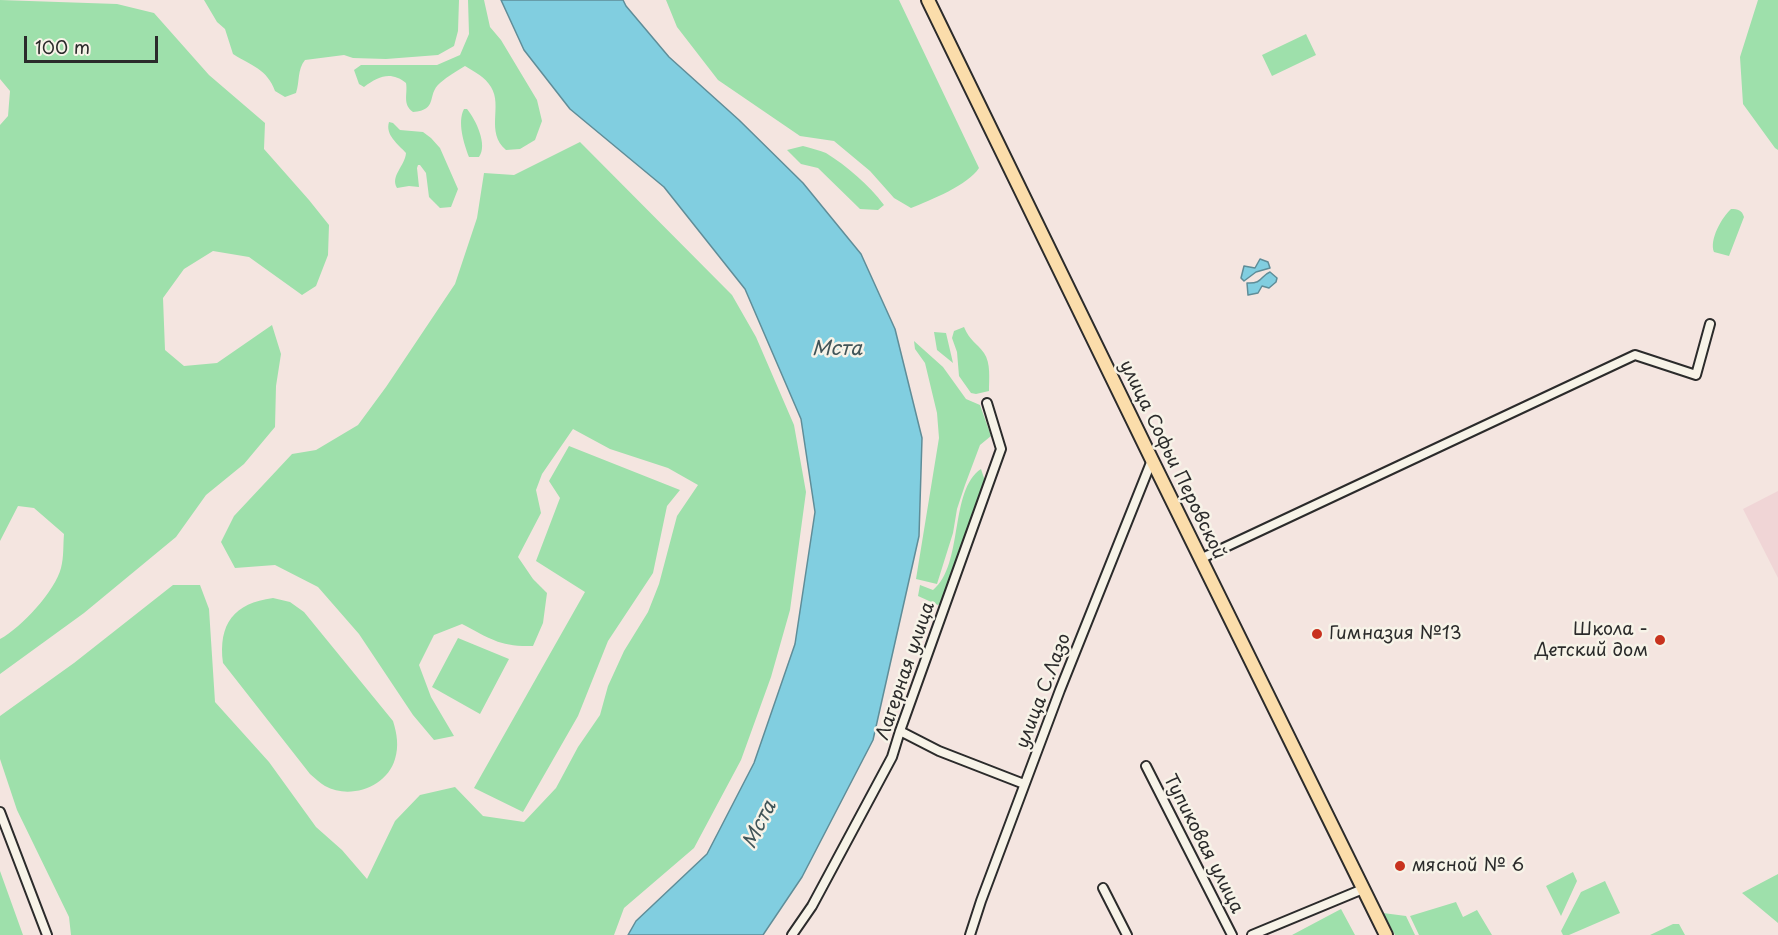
<!DOCTYPE html>
<html>
<head>
<meta charset="utf-8">
<style>
  body { margin:0 }
  #map { position:relative; width:1778px; height:935px; overflow:hidden; background:#f4e5e0; font-family:"Playpen Sans",sans-serif }
  canvas { display:block }
  .scale { position:absolute; left:24px; top:36px; width:134px; height:27px; box-sizing:border-box; border:3px solid #2b2b2b; border-top:0; padding-left:8px; font-size:18px; line-height:21px; white-space:nowrap; color:#2b2b2b; -webkit-text-stroke:4px #f7f3e8; paint-order:stroke }
</style>
</head>
<body>
<div id="map">
<canvas width="1778" height="935"></canvas>
<div class="scale">100 m</div>
</div>
<script>
const ctx = document.querySelector('canvas').getContext('2d');
ctx.lineJoin = 'round';
function paint(path, color) {
  ctx.fillStyle = color;
  ctx.fill(path, 'evenodd');
}
function stroke(path, color, width, dash) {
  ctx.strokeStyle = color;
  ctx.lineWidth = width;
  ctx.lineCap = dash ? 'butt' : 'round';
  ctx.setLineDash(dash || []);
  ctx.stroke(path);
}
function write(font, color, halo, rows, align = 'center') {
  ctx.font = font + ' "Playpen Sans",sans-serif';
  ctx.lineWidth = 5;
  ctx.setLineDash([]);
  ctx.textBaseline = 'middle';
  ctx.strokeStyle = halo;
  ctx.fillStyle = color;
  for (const [text, x, y, turn = 0] of rows) {
    ctx.save();
    ctx.translate(x, y);
    ctx.rotate((+turn || 0) * Math.PI / 180);
    ctx.textAlign = isNaN(turn) ? turn : align;
    if (halo) ctx.strokeText(text, 0, 0);
    ctx.fillText(text, 0, 0);
    ctx.restore();
  }
}
const built = new Path2D(`
  M 1778,491 L 1778,578 L 1743,509 Z`);
const green = new Path2D(`
  M 0,0 L 117,4 L 154,13 L 209,75 L 265,123 L 264,149 L 309,200 L 329,225 L 328,255 L 316,286 L 302,295 L 249,257 L 213,251 L 184,269 L 163,298 L 165,350 L 184,366 L 217,363 L 272,325 L 281,354 L 276,386 L 275,427 L 244,464 L 206,495 L 176,537 L 84,613 L 0,674 L 0,639 C 21,628 55,591 61,568 C 64,557 63,545 64,534 L 34,508 L 18,506 L 0,541 L 0,125 L 8,116 L 10,91 L 0,79 Z
  M 204,0 L 459,0 L 458,31 L 454,46 L 438,55 L 386,59 L 353,58 L 344,55 L 305,60 C 297,70 300,81 296,93 L 285,97 L 275,91 C 267,69 252,66 233,54 L 225,29 L 217,22 Z
  M 468,0 L 484,0 L 490,27 L 501,40 L 537,100 L 542,121 L 535,140 L 520,149 L 506,150 C 485,132 503,106 491,87 C 485,77 475,72 465,66 C 457,71 448,76 440,83 C 426,95 439,110 413,112 C 402,104 408,94 406,83 C 391,71 379,76 364,87 L 359,84 L 354,70 L 361,65 L 437,65 L 460,55 L 469,34 Z
  M 666,0 L 899,0 L 979,168 C 968,185 931,200 911,208 L 894,198 L 870,171 L 834,141 L 800,136 L 718,80 L 677,27 Z
  M 1758,0 L 1778,0 L 1778,150 L 1775,148 L 1743,104 L 1740,57 Z
  M 1306,34 L 1316,55 L 1272,76 L 1262,55 Z
  M 464,109 L 467,109 C 476,120 488,145 479,157 L 469,157 C 464,144 457,122 464,109 Z
  M 389,122 L 393,123 L 400,130 L 423,132 L 431,138 L 440,148 L 458,189 L 451,207 L 440,208 L 429,197 L 426,173 L 420,165 L 418,165 L 417,168 L 419,187 L 409,186 L 397,188 C 390,176 405,166 406,153 C 398,144 385,135 389,122 Z
  M 580,142 L 732,295 L 756,337 L 794,425 L 806,492 L 790,610 L 771,677 L 741,760 L 694,848 L 624,908 L 614,935 L 71,935 L 69,917 L 17,810 L 0,759 L 0,716 L 74,663 L 173,585 L 200,585 L 209,609 L 215,702 L 269,762 L 316,827 L 342,850 L 367,879 L 395,821 L 420,795 L 455,787 L 483,816 L 524,822 L 556,788 L 578,747 L 600,715 L 608,686 L 624,651 L 648,612 L 659,584 L 677,516 L 698,485 L 668,468 L 610,449 L 573,429 L 542,474 L 536,490 L 541,513 L 518,557 L 533,579 L 547,593 L 543,623 L 533,646 C 500,647 491,639 462,624 L 434,635 L 419,665 L 431,697 L 454,736 L 434,740 L 413,715 L 359,634 L 318,587 L 275,565 L 235,568 L 221,542 L 234,516 L 292,454 L 316,450 L 358,425 L 386,387 L 455,284 L 477,218 L 484,173 L 514,175 Z
  M 803,146 C 810,148 819,150 826,153 C 847,166 869,185 884,205 L 878,210 L 860,209 L 818,168 L 801,164 L 787,150 Z
  M 1731,209 C 1738,209 1742,210 1744,217 L 1729,256 L 1714,252 C 1709,240 1722,217 1731,209 Z
  M 964,327 C 970,341 976,342 984,353 C 991,363 989,379 989,391 L 976,394 L 971,393 L 959,376 L 957,352 L 952,338 L 954,331 Z
  M 934,332 L 946,333 L 953,363 L 937,350 Z
  M 914,341 L 943,367 L 966,399 L 980,405 L 991,436 L 980,445 L 965,485 L 957,509 L 953,533 L 937,584 L 916,579 L 939,438 L 937,413 L 925,363 L 915,349 Z
  M 569,446 L 680,490 L 667,506 L 653,573 L 608,641 L 578,716 L 523,812 L 474,788 L 585,592 L 536,561 L 560,498 L 549,481 Z
  M 981,469 L 985,481 L 981,494 L 942,603 L 938,605 L 918,596 L 920,585 L 933,590 C 964,565 949,490 981,469 Z
  M 273,598 L 290,602 L 304,612 L 393,721 C 397,734 399,746 395,759 C 387,787 350,800 325,786 C 320,783 315,778 310,774 L 223,663 C 218,624 234,603 273,598 Z
  M 458,638 L 509,659 L 480,714 L 432,687 Z
  M 0,871 L 23,935 L 0,935 Z
  M 1573,872 L 1577,881 L 1561,916 L 1546,886 Z
  M 1778,874 L 1778,923 L 1742,893 Z
  M 1605,881 L 1620,913 L 1569,935 L 1563,935 L 1561,931 L 1581,892 Z
  M 1456,902 L 1463,917 L 1477,910 L 1492,935 L 1419,935 L 1410,916 Z
  M 1341,909 L 1355,935 L 1292,935 Z
  M 1383,913 L 1406,916 L 1415,935 L 1395,935 Z
  M 1673,924 L 1679,924 L 1685,935 L 1650,935 Z`);
const water = new Path2D(`
  M 501,0 L 623,0 L 626,6 L 669,57 L 739,120 L 803,183 L 861,254 L 895,329 L 922,438 L 919,536 L 873,740 L 802,877 L 763,935 L 628,935 L 636,921 L 707,854 L 754,763 L 795,644 L 815,512 L 801,419 L 745,289 L 664,187 L 570,109 L 524,50 Z
  M 1260,259 L 1268,262 L 1270,268 L 1256,272 L 1244,281 L 1241,278 L 1244,266 L 1255,268 Z
  M 1270,272 L 1277,278 L 1276,282 L 1269,288 L 1262,286 L 1258,293 L 1248,295 L 1247,283 C 1263,284 1260,276 1270,272 Z`);
const street = new Path2D(`
  M 1200,559 L 1635,355 L 1696,375 L 1710,324
  M 900,731 L 939,751 L 1024,784
  M 1146,766 L 1232,935
  M 0,812 L 47,935
  M 1103,888 L 1127,935
  M 792,935 L 812,906 L 892,757 L 900,731 L 1001,449 L 987,403
  M 970,935 L 981,901 L 1060,690 L 1152,460
  M 1252,935 L 1363,889`);
const primary = new Path2D(`
  M 928,0 L 1152,460 L 1386,935`);
const markers = [
  [1317,634,6,"#c8321e"],
  [1660,640,6,"#c8321e"],
  [1400,866,6,"#c8321e"]
];
const streetNames = [
  ["улица Софьи Перовской",1172,460,64],
  ["Лагерная улица",906,671,-71],
  ["улица С.Лазо",1044,691,-69],
  ["Тупиковая улица",1203,844,63]
];
const poiNames = [
  ["Школа -",1648,630,"right"],
  ["Детский дом",1648,651,"right"],
  ["Гимназия №13",1329,634],
  ["мясной № 6",1412,866]
];
const waterNames = [
  ["Мста",837,349],
  ["Мста",760,825,-63]
];
paint(built, '#f0d5d6');
paint(green, '#9ee0ab');
paint(water, '#81cee0');
stroke(water, '#5f8d98', 1.5);
stroke(street, '#2b2b2b', 12);
stroke(primary, '#2b2b2b', 16);
stroke(street, '#f7f3e8', 8);
stroke(primary, '#fbddab', 12);
for (const [x, y, r, color] of markers) {
  const dot = new Path2D();
  dot.arc(x, y, r, 0, 2 * Math.PI);
  ctx.fillStyle = color;
  ctx.fill(dot);
  stroke(dot, '#f7f3e8', 2);
}
write('18px', '#2b2b2b', '#f7f3e8', streetNames);
write('18px', '#2b2b2b', '#f7f3e8', poiNames, 'left');
write('italic 20px', '#405458', '#f7f3e8', waterNames);
</script>
</body>
</html>
